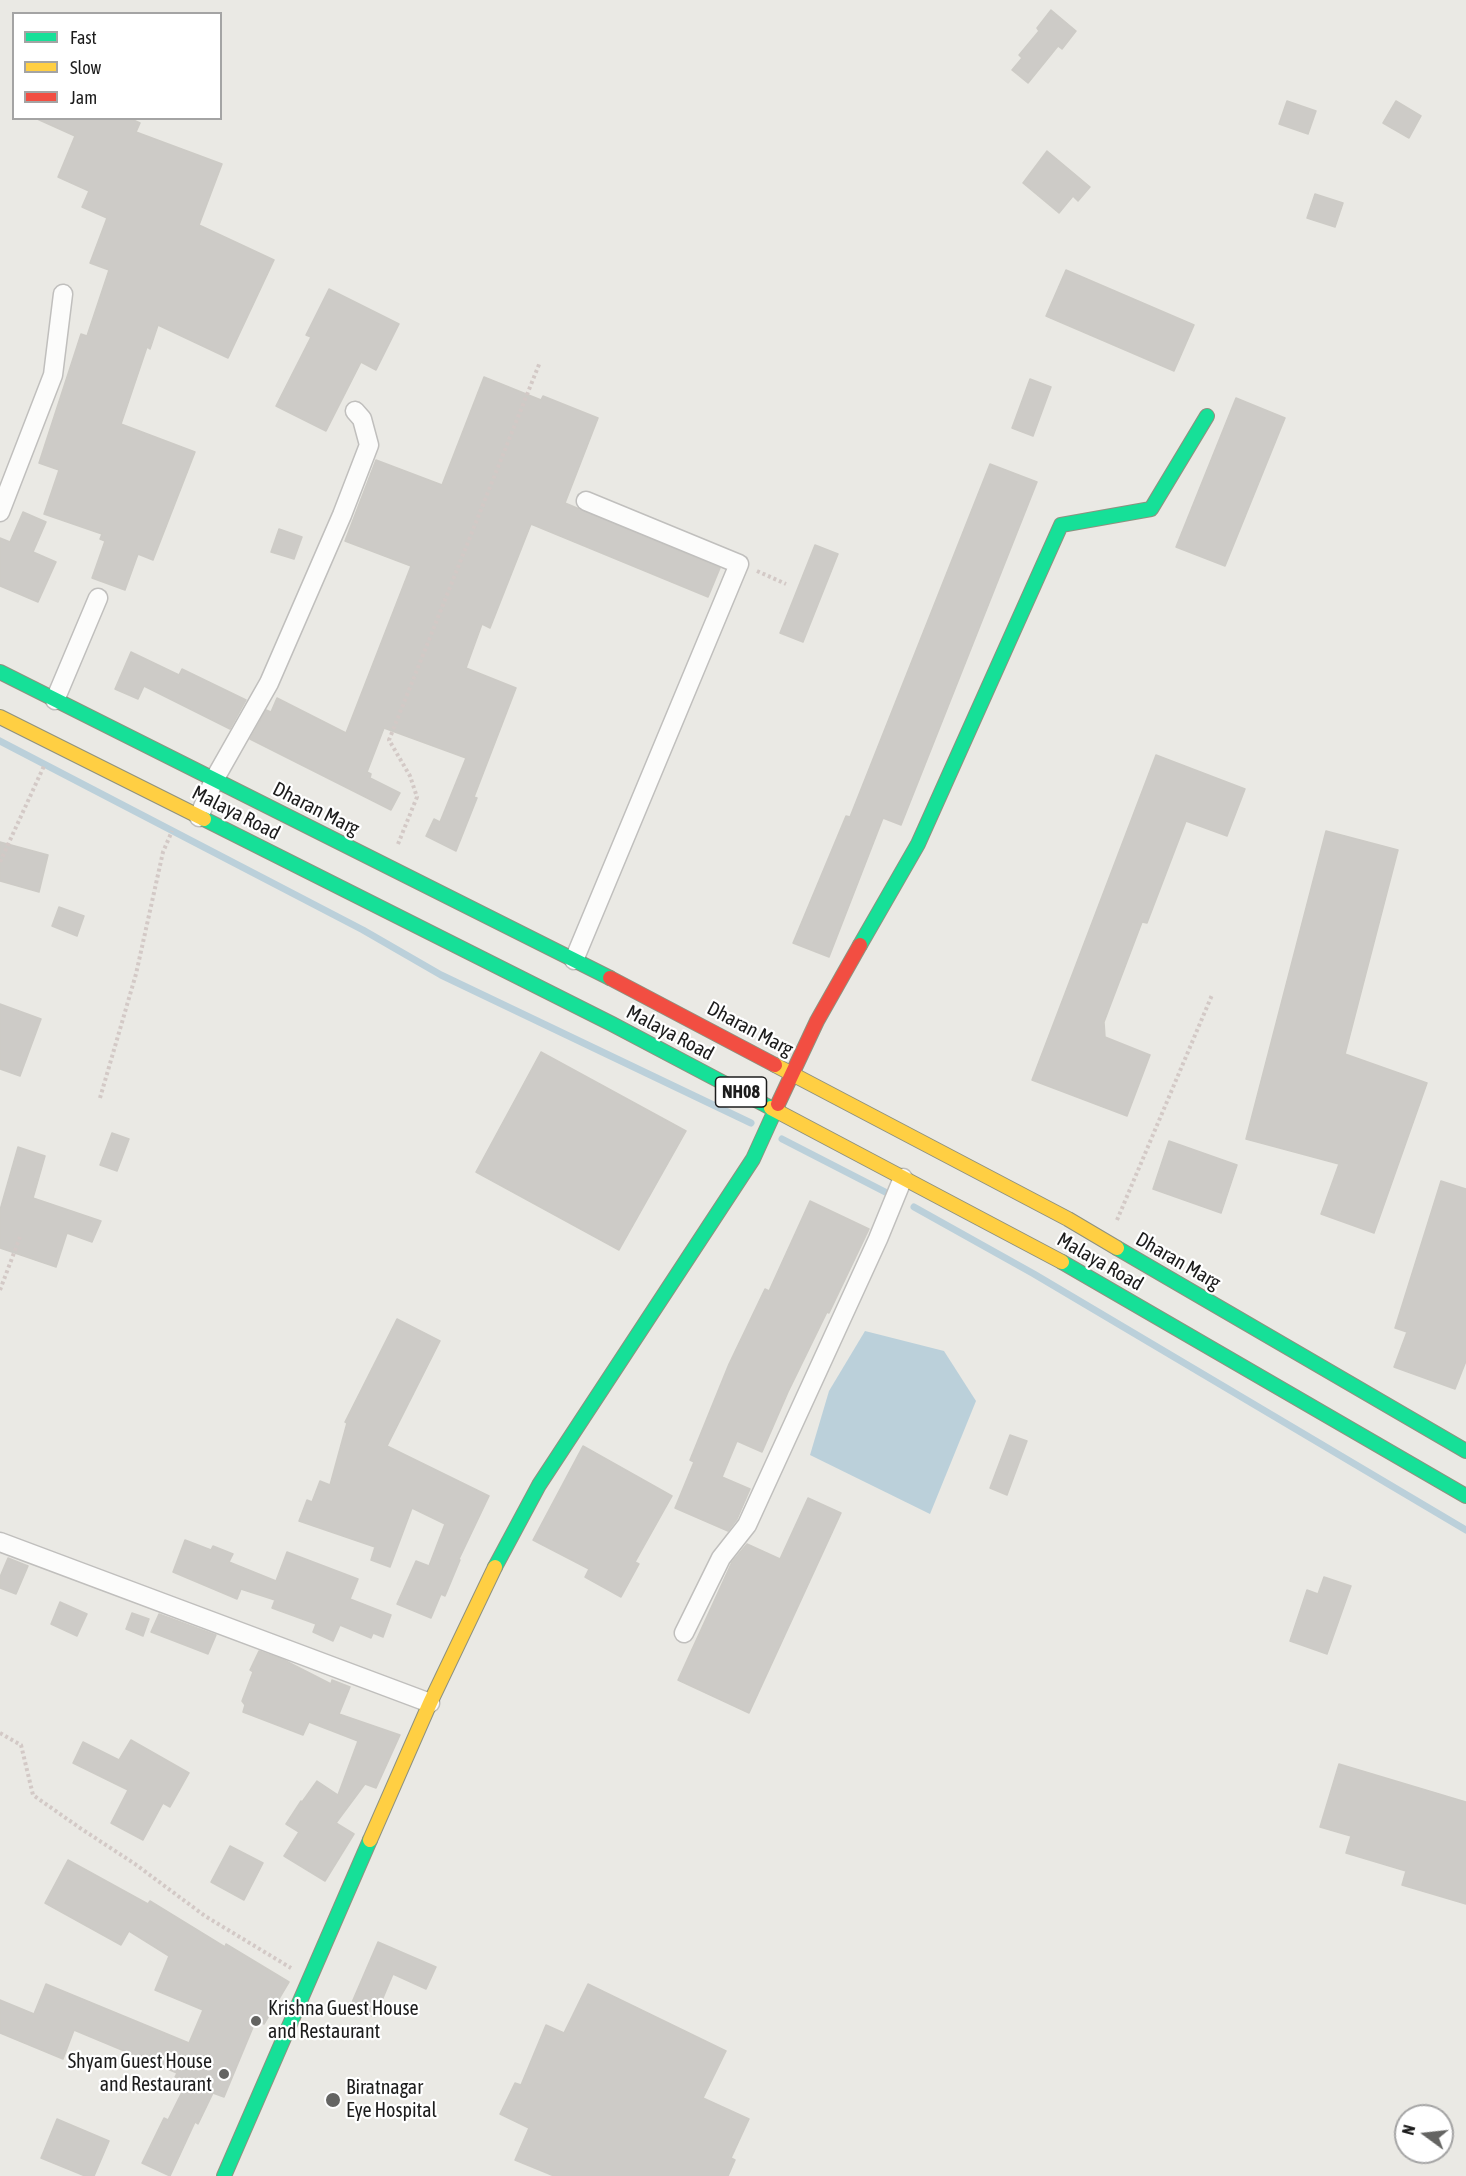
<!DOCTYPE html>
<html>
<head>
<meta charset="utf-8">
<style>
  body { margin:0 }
  #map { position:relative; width:1466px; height:2176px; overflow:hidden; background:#eae9e4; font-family:"Asap Condensed",sans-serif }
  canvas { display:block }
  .legend { position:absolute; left:12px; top:12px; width:210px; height:108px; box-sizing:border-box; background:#fff; border:2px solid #a4a4a4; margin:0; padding:8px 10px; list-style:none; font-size:18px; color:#1c1c1c }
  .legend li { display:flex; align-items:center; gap:12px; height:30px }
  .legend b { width:30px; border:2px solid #a4a4a4 }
  .north { position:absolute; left:1394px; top:2104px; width:60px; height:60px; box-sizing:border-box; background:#fff; border:2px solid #a4a4a4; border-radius:50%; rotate:285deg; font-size:16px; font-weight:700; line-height:24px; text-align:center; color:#1c1c1c }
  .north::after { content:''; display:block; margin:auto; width:21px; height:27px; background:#646462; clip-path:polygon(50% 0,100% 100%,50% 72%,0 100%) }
</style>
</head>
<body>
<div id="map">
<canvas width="1466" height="2176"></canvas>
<ul class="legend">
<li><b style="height:8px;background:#16e098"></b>Fast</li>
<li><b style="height:8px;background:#ffcf43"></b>Slow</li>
<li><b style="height:8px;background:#f24e42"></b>Jam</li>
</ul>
<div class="north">N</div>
</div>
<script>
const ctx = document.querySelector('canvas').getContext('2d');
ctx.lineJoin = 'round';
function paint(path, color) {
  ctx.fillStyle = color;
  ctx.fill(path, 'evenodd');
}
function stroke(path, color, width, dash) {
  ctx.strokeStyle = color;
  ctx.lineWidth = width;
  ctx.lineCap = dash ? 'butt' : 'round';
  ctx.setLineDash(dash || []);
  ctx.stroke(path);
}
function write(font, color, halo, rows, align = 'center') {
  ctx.font = font + ' "Asap Condensed",sans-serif';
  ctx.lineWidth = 4.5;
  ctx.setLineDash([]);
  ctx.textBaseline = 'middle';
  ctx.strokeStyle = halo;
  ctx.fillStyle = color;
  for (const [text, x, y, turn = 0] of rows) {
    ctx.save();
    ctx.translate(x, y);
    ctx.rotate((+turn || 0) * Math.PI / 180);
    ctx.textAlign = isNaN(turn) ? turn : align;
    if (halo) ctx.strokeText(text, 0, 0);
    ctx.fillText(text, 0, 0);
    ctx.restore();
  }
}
const water = new Path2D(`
  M 865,1331 L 944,1351 L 976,1401 L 930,1514 L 810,1455 L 829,1391 Z`);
const stream = new Path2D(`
  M 0,741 L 363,930 L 441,975 L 751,1123
  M 782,1139 L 891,1195
  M 914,1207 L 1034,1274 L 1466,1530`);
const building = new Path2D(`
  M 1051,10 L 1076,31 L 1062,49 L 1058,46 L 1028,83 L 1012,70 L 1022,58 L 1019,55 L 1039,31 L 1037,28 Z
  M 1287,101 L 1316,111 L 1308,134 L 1279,124 Z
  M 1396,101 L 1421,116 L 1409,138 L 1383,123 Z
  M 35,118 L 129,118 L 140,123 L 136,132 L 222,164 L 199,225 L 274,260 L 228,358 L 158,325 L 150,349 L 147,347 L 121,424 L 195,452 L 153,560 L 138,554 L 125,590 L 92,578 L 105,541 L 100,539 L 102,534 L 44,514 L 59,470 L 39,463 L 81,334 L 87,336 L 109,270 L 90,263 L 107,218 L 82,207 L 89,191 L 58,177 L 75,136 Z
  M 1047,151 L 1090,187 L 1078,201 L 1073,196 L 1059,213 L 1023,183 Z
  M 1315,194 L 1343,203 L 1335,227 L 1307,218 Z
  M 1066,270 L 1194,325 L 1174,371 L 1046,316 Z
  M 329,289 L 399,324 L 376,370 L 361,362 L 326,431 L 276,406 L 311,337 L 306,335 Z
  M 484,377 L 541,400 L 543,396 L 598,418 L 565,503 L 720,568 L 708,597 L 531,524 L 490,628 L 482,624 L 466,668 L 516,688 L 474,797 L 477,798 L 456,851 L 426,836 L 434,819 L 440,822 L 466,758 L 384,728 L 367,772 L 371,774 L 370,778 L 400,793 L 391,810 L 250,739 L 266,710 L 271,712 L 277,698 L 346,733 L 411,566 L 345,541 L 376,460 L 442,485 Z
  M 1030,379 L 1051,387 L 1033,436 L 1012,428 Z
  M 1236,398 L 1285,418 L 1225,566 L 1176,547 Z
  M 990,464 L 1037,482 L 901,825 L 883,818 L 829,957 L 793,943 L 846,816 L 850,817 Z
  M 23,512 L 46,522 L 33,552 L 56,562 L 38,602 L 0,586 L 0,538 L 10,542 Z
  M 279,529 L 302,537 L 294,559 L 271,552 Z
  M 815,545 L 838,554 L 803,642 L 780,633 Z
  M 131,652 L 179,675 L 182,669 L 246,700 L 230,729 L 144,686 L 138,699 L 115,689 Z
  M 1156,755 L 1245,789 L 1227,836 L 1186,821 L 1147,923 L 1142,922 L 1104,1022 L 1105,1037 L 1150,1055 L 1127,1116 L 1032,1080 Z
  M 1326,831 L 1398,850 L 1345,1054 L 1427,1083 L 1374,1233 L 1321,1214 L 1339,1164 L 1246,1139 Z
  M 0,842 L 48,855 L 39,892 L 0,881 Z
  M 59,907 L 84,916 L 77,936 L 52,926 Z
  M 0,1004 L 41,1019 L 20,1076 L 0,1069 Z
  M 541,1052 L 686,1131 L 619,1250 L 476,1172 Z
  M 112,1133 L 129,1139 L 117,1171 L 100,1165 Z
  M 1169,1141 L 1237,1165 L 1221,1213 L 1153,1189 Z
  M 18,1147 L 45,1156 L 33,1198 L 101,1221 L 92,1242 L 67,1233 L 56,1267 L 0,1248 L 0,1210 Z
  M 1441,1181 L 1466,1189 L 1466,1361 L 1455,1389 L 1394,1367 L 1407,1332 L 1395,1328 Z
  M 810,1201 L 869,1229 L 829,1313 L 827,1312 L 788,1392 L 762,1452 L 737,1441 L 722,1477 L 750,1489 L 737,1519 L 728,1531 L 675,1508 L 694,1462 L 690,1460 L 729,1364 L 765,1289 L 769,1291 Z
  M 397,1319 L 440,1341 L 387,1446 L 489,1496 L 459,1559 L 460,1560 L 445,1596 L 441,1594 L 431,1618 L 397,1604 L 416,1561 L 429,1566 L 445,1524 L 412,1508 L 390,1567 L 371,1560 L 375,1547 L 299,1521 L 307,1500 L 312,1502 L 320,1481 L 330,1485 L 347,1423 L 345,1422 Z
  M 1010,1435 L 1027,1441 L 1007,1495 L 990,1488 Z
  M 583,1446 L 672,1496 L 635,1562 L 639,1564 L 621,1597 L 585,1577 L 589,1569 L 533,1540 Z
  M 808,1498 L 841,1513 L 749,1713 L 678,1680 L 732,1562 L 747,1544 L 780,1559 Z
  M 185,1540 L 211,1550 L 213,1546 L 233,1554 L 229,1562 L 276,1581 L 287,1552 L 358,1579 L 350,1599 L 391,1615 L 383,1637 L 373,1633 L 371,1638 L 340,1625 L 333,1641 L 313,1632 L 316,1624 L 272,1608 L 275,1600 L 241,1589 L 237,1599 L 173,1572 Z
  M 8,1558 L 28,1566 L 16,1594 L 0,1588 L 0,1577 Z
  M 1324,1577 L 1351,1586 L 1327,1654 L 1290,1641 L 1307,1590 L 1318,1594 Z
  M 60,1602 L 87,1614 L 77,1636 L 51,1624 Z
  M 132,1613 L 149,1619 L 143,1636 L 126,1629 Z
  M 159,1614 L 216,1635 L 208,1654 L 151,1632 Z
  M 259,1651 L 282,1659 L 331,1684 L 332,1680 L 350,1687 L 339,1714 L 400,1735 L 376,1788 L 365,1784 L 336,1823 L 354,1834 L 325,1881 L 284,1856 L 299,1832 L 286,1824 L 301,1801 L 302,1802 L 317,1781 L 338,1795 L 358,1741 L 309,1722 L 303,1735 L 243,1712 L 245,1705 L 242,1701 L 253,1672 L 250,1670 Z
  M 131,1740 L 189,1773 L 170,1807 L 163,1803 L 143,1840 L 111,1823 L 128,1790 L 73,1763 L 83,1742 L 119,1760 Z
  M 1339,1764 L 1466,1802 L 1466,1904 L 1402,1885 L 1406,1871 L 1346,1853 L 1351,1836 L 1320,1827 Z
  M 230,1846 L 263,1863 L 244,1900 L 211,1882 Z
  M 68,1860 L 148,1904 L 150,1901 L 225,1947 L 226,1944 L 289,1982 L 264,2024 L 256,2020 L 224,2097 L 213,2093 L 198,2124 L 195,2122 L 170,2176 L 142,2163 L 164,2118 L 168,2120 L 187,2082 L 175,2077 L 177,2073 L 74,2030 L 63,2059 L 0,2033 L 0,2000 L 34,2014 L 46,1984 L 189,2043 L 203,2010 L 155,1990 L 169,1956 L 129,1931 L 121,1945 L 45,1903 Z
  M 378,1942 L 436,1967 L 426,1989 L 393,1974 L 375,2017 L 350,2007 Z
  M 588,1984 L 726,2051 L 703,2098 L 749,2119 L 731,2158 L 735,2160 L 728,2176 L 554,2176 L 515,2160 L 529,2128 L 500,2114 L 515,2083 L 521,2085 L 546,2025 L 564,2033 Z
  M 57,2119 L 109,2141 L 94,2176 L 85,2176 L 41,2158 Z`);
const path = new Path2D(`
  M 757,571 L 786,584
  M 398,844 L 417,797 L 410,776 L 389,740 L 540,362
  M 0,862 L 44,766
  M 100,1098 L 136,974 L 163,852 L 172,831
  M 1117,1220 L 1212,995
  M 0,1290 L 20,1237
  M 0,1733 L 21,1745 L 33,1795 L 80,1828 L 135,1864 L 205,1916 L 291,1968`);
const street = new Path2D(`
  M 0,512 L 53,375 L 63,294
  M 55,700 L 98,598
  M 199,817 L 214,780 L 269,683 L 342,515 L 369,445 L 362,419 L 355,411
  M 574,960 L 739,564 L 586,501
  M 0,1542 L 430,1703
  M 684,1633 L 721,1558 L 747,1525 L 878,1239 L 903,1178`);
const fast = new Path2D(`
  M 0,672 L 610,978
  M 204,819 L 612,1024 L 771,1108
  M 860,945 L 918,844 L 1061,525 L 1151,509 L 1207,416
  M 1117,1248 L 1466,1451
  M 1062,1262 L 1466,1496
  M 495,1567 L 539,1485 L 753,1159 L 778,1104
  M 224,2176 L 370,1840`);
const slow = new Path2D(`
  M 0,717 L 204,819
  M 775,1065 L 1068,1219 L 1117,1248
  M 771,1108 L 1062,1262
  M 370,1840 L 430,1703 L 495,1567`);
const jam = new Path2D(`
  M 610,978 L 775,1065
  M 778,1104 L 817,1021 L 860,945`);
const markers = [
  [256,2021,6,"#646462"],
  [224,2074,6,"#646462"],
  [333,2100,8,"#646462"]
];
const shields = [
  [741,1092,51]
];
const shieldNames = [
  ["NH08",741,1092]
];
const streetNames = [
  ["Dharan Marg",316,809,27],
  ["Malaya Road",236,813,27],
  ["Dharan Marg",750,1029,28],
  ["Malaya Road",670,1033,28],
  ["Dharan Marg",1178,1261,30],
  ["Malaya Road",1100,1262,30]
];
const poiNames = [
  ["Krishna Guest House",268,2009],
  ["and Restaurant",268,2032],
  ["Shyam Guest House",212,2062,"right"],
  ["and Restaurant",212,2085,"right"],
  ["Biratnagar",346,2088],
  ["Eye Hospital",346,2111]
];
paint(water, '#bbd0da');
stroke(stream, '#bbd0da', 7);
paint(building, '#cdcbc7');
stroke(building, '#cdcbc6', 1.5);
stroke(street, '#c0bfbd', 21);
stroke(fast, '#8e917f', 16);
stroke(slow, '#8e917f', 16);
stroke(jam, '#8e917f', 16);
stroke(path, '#d3c9c6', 4, [3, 3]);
stroke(street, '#fcfcfb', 18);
stroke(fast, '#16e098', 14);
stroke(slow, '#ffcf43', 14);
stroke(jam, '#f24e42', 14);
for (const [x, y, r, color] of markers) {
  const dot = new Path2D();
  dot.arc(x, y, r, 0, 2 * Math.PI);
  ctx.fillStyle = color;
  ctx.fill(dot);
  stroke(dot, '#fff', 2);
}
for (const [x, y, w] of shields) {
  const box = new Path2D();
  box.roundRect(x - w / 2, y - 15, w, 30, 4.5);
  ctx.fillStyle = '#fff';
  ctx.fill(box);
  stroke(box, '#1c1c1c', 1.5);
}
write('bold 18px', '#1c1c1c', null, shieldNames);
write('20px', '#1c1c1c', '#fff', streetNames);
write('20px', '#1c1c1c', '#fff', poiNames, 'left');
</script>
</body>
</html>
